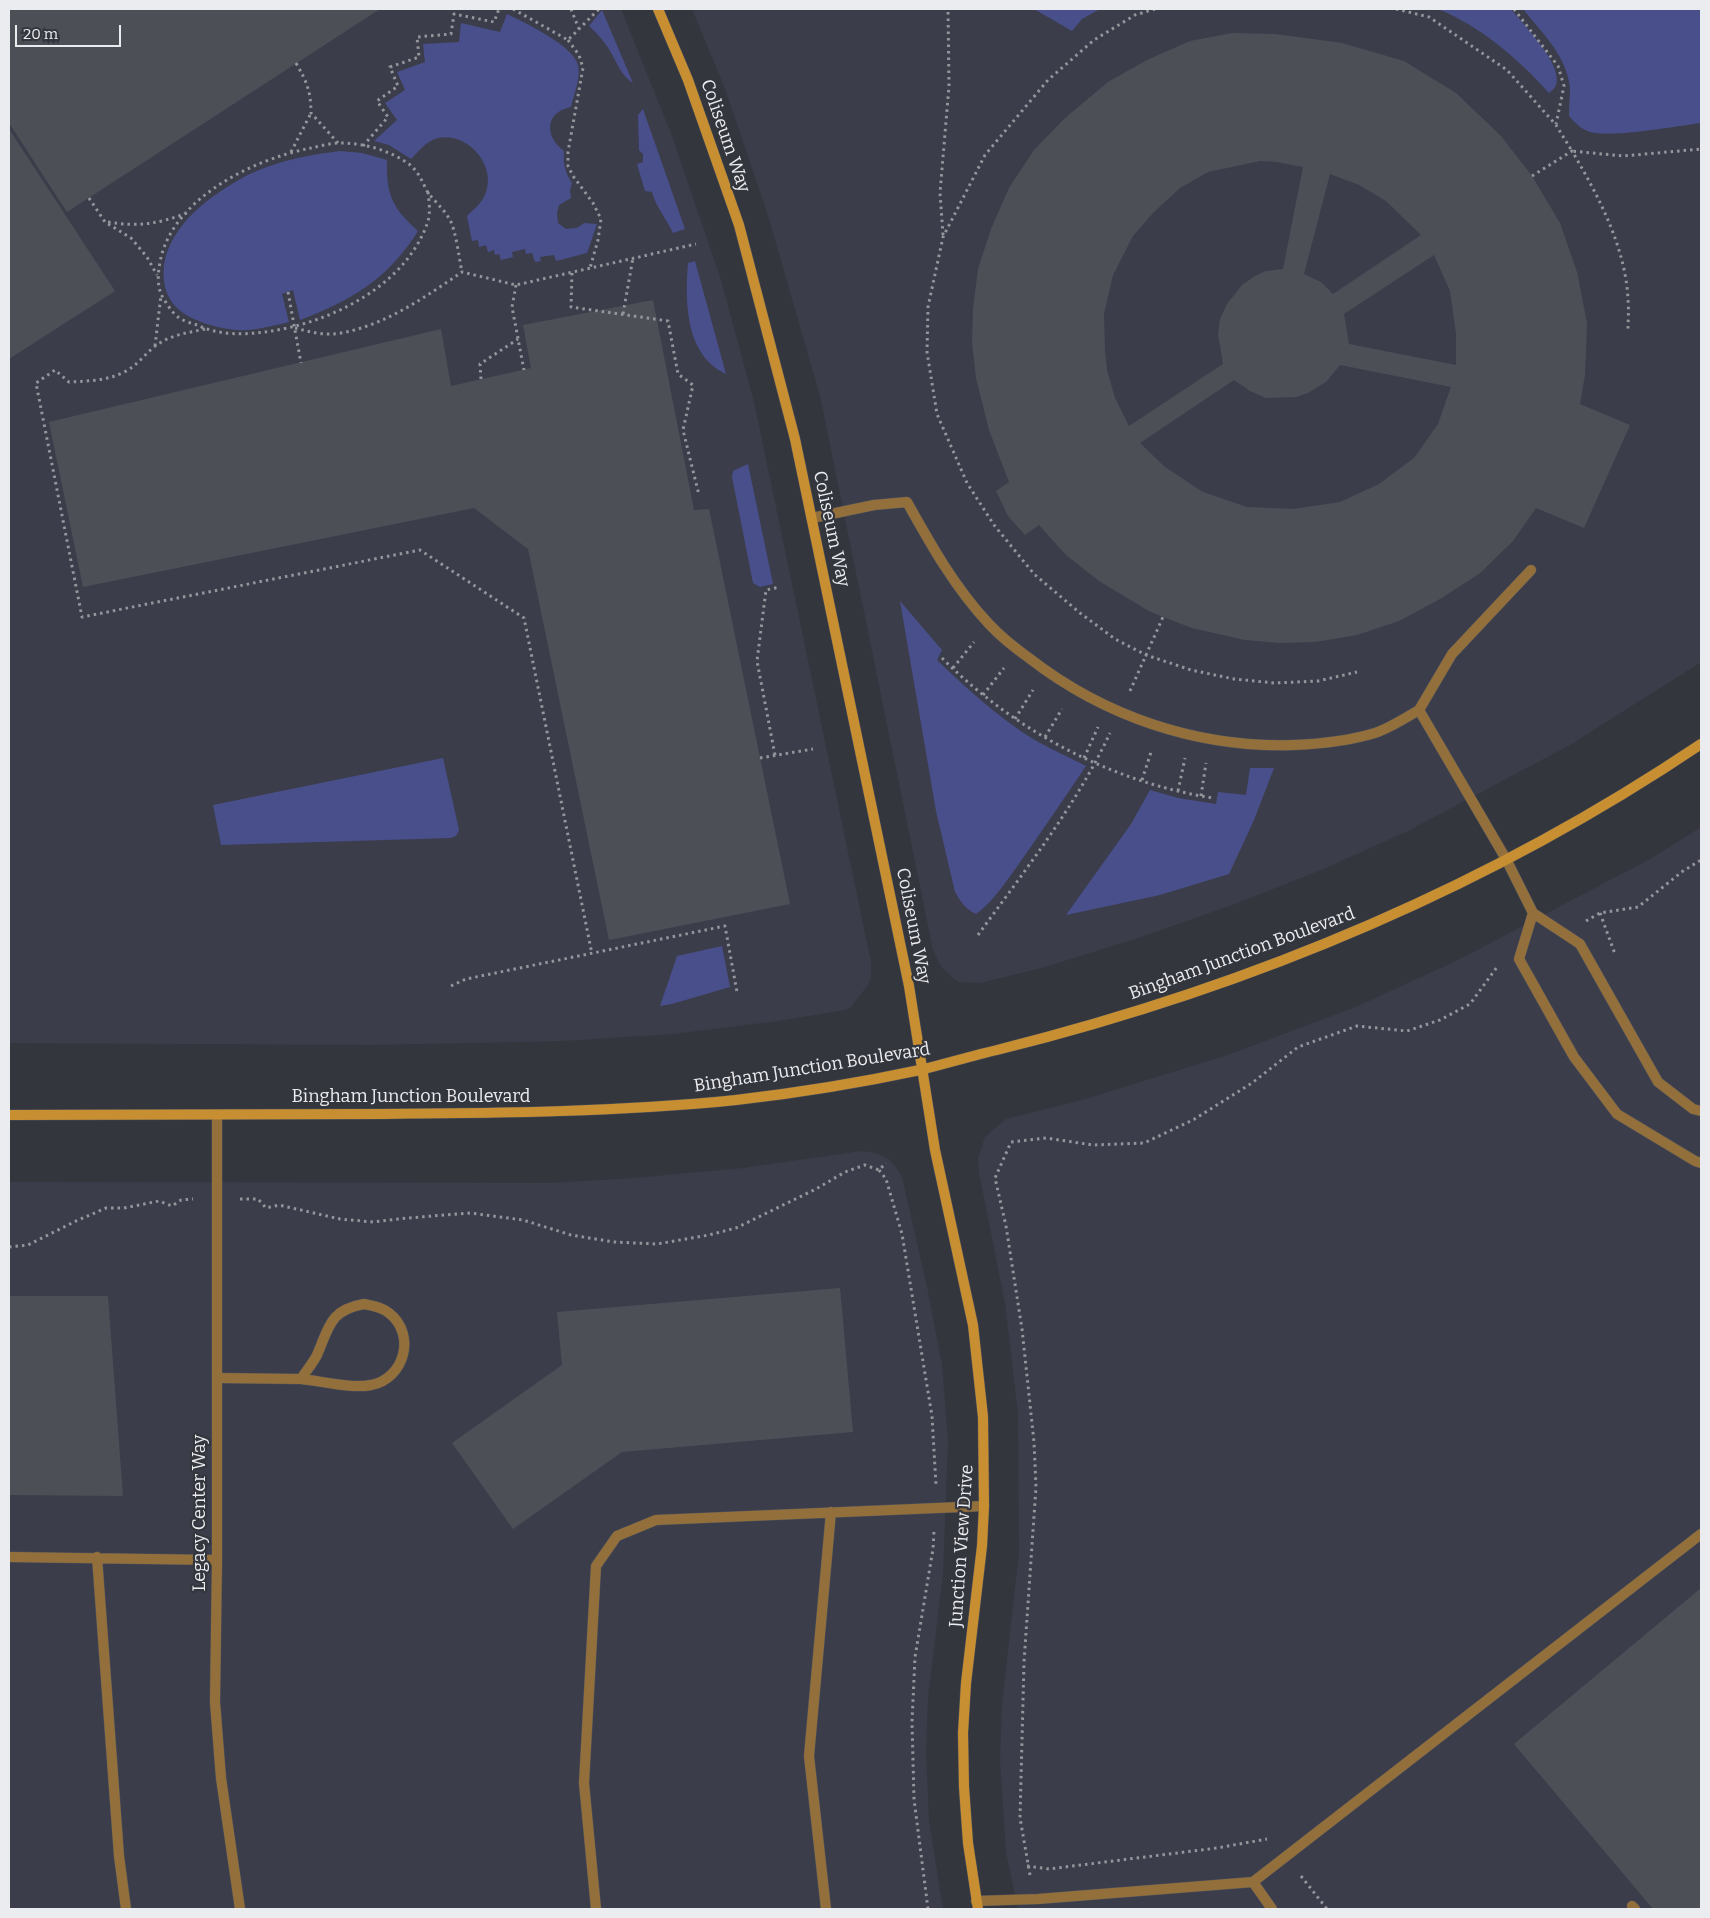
<!DOCTYPE html>
<html>
<head>
<meta charset="utf-8">
<style>
  body { margin:0 }
  #map { position:relative; width:1710px; height:1918px; overflow:hidden; background:#34363d; font-family:Bitter,serif }
  canvas { display:block }
  .frame { position:absolute; inset:0; border:10px solid #ebecf0; pointer-events:none }
  .scale { position:absolute; left:15px; top:25px; width:106px; height:22px; box-sizing:border-box; border:2px solid #ebecf0; border-top:0; padding-left:6px; font-size:15px; line-height:18px; white-space:nowrap; color:#ebecf0; -webkit-text-stroke:4px #34363d; paint-order:stroke }
</style>
</head>
<body>
<div id="map">
<canvas width="1710" height="1918"></canvas>
<div class="frame"></div>
<div class="scale">20 m</div>
</div>
<script>
const ctx = document.querySelector('canvas').getContext('2d');
ctx.lineJoin = 'round';
function paint(path, color) {
  ctx.fillStyle = color;
  ctx.fill(path, 'evenodd');
}
function stroke(path, color, width, dash) {
  ctx.strokeStyle = color;
  ctx.lineWidth = width;
  ctx.lineCap = dash ? 'butt' : 'round';
  ctx.setLineDash(dash || []);
  ctx.stroke(path);
}
function write(font, color, halo, rows, align = 'center') {
  ctx.font = font + ' Bitter,serif';
  ctx.lineWidth = 4.5;
  ctx.setLineDash([]);
  ctx.textBaseline = 'middle';
  ctx.strokeStyle = halo;
  ctx.fillStyle = color;
  for (const [text, x, y, turn = 0] of rows) {
    ctx.save();
    ctx.translate(x, y);
    ctx.rotate((+turn || 0) * Math.PI / 180);
    ctx.textAlign = isNaN(turn) ? turn : align;
    if (halo) ctx.strokeText(text, 0, 0);
    ctx.fillText(text, 0, 0);
    ctx.restore();
  }
}
const built = new Path2D(`
  M 9,9 L 621,9 L 672,136 L 721,280 L 754,402 L 871,962 L 871,977 L 868,985 L 851,1007 L 845,1010 L 771,1022 L 673,1034 L 562,1041 L 372,1045 L 9,1043 Z
  M 692,9 L 1701,9 L 1701,662 L 1570,745 L 1406,832 L 1321,870 L 1235,904 L 1141,937 L 1045,967 L 980,983 L 960,982 L 953,978 L 942,968 L 933,950 L 820,396 L 767,212 L 724,86 Z
  M 1701,827 L 1701,1909 L 1018,1909 L 1006,1852 L 1000,1760 L 1002,1705 L 1019,1553 L 1018,1413 L 1005,1303 L 979,1172 L 978,1159 L 985,1137 L 1006,1119 L 1082,1100 L 1228,1055 L 1358,1006 L 1458,960 L 1652,858 Z
  M 862,1151 L 879,1154 L 888,1159 L 895,1166 L 902,1177 L 927,1287 L 942,1365 L 948,1440 L 943,1574 L 928,1697 L 926,1754 L 929,1821 L 943,1909 L 9,1909 L 9,1182 L 551,1183 L 635,1178 L 742,1168 Z`);
const green = new Path2D(`
  M 1034,9 L 1100,9 L 1082,19 L 1072,31 Z
  M 1438,9 L 1511,9 C 1522,23 1567,68 1555,87 C 1554,89 1551,91 1549,93 C 1519,59 1480,26 1438,9 Z
  M 1523,9 L 1701,9 L 1701,123 C 1677,126 1612,138 1590,132 C 1581,129 1575,123 1569,116 C 1569,107 1570,97 1570,88 C 1567,56 1542,33 1523,9 Z
  M 602,10 L 633,83 C 621,76 617,62 610,51 C 604,41 597,33 589,26 Z
  M 507,14 C 524,22 574,46 578,65 C 581,77 574,94 571,107 C 545,112 544,136 564,151 C 563,164 565,172 572,183 L 570,190 L 571,198 L 559,205 L 557,213 L 558,223 L 566,229 L 577,228 L 584,223 L 597,224 L 587,253 L 556,261 L 554,255 L 540,257 L 541,261 L 535,262 L 532,253 L 526,254 L 525,249 L 512,252 L 513,257 L 501,260 L 499,254 L 495,255 L 494,250 L 488,252 L 486,245 L 479,247 L 478,240 L 472,241 L 467,216 C 474,209 483,202 486,192 C 496,164 467,132 438,138 C 426,141 419,151 411,159 L 389,145 L 374,141 L 397,120 L 385,103 L 405,90 L 397,72 L 425,62 L 423,44 L 459,42 L 461,23 L 500,32 Z
  M 643,109 L 685,229 L 673,233 C 666,218 656,207 652,192 L 645,191 L 637,164 L 643,162 L 643,154 L 639,150 L 638,115 Z
  M 340,151 L 362,153 L 387,160 C 386,194 392,208 418,231 C 388,279 352,300 300,320 L 293,290 L 282,294 L 289,322 C 276,325 261,329 248,330 C 230,331 208,326 192,318 C 177,311 166,299 164,281 C 159,238 198,204 232,184 C 265,163 302,156 340,151 Z
  M 695,261 L 726,374 C 685,355 685,301 688,263 Z
  M 748,464 L 773,584 L 760,587 L 753,583 L 732,477 L 733,471 Z
  M 900,601 L 942,650 L 937,660 C 962,684 987,707 1015,727 C 1037,743 1062,754 1086,766 C 1063,800 1040,834 1016,868 C 1005,883 992,903 976,914 C 965,909 961,902 955,892 L 936,811 Z
  M 443,758 L 459,830 L 456,836 L 451,838 L 221,845 L 213,805 Z
  M 1250,768 L 1274,768 L 1254,820 L 1229,874 L 1160,895 L 1066,915 L 1131,824 L 1150,790 L 1178,798 L 1216,804 L 1218,792 L 1246,795 Z
  M 722,946 L 730,987 L 672,1004 L 660,1006 L 677,956 Z`);
const building = new Path2D(`
  M 9,9 L 380,9 L 67,212 L 9,123 Z
  M 1232,33 L 1275,34 L 1342,43 L 1404,61 L 1456,93 L 1501,136 L 1532,176 L 1560,223 L 1577,272 L 1587,323 L 1585,375 L 1580,404 L 1630,425 L 1584,528 L 1536,508 L 1513,541 L 1479,574 L 1440,599 L 1399,621 L 1357,635 L 1315,642 L 1280,643 L 1245,640 L 1192,628 L 1163,617 L 1149,611 L 1099,581 L 1066,555 L 1039,525 L 1025,535 L 1008,516 L 996,491 L 1009,482 L 989,430 L 976,378 L 972,342 L 973,309 L 978,269 L 991,229 L 1009,188 L 1034,150 L 1065,118 L 1108,82 L 1147,60 L 1190,41 ZM 1260,161 L 1277,162 L 1303,167 L 1283,269 L 1266,271 L 1255,276 L 1242,285 L 1227,304 L 1220,319 L 1218,334 L 1223,364 L 1129,426 L 1115,398 L 1107,370 L 1105,350 L 1104,314 L 1113,275 L 1133,236 L 1153,213 L 1180,188 L 1208,172 ZM 1330,174 L 1359,185 L 1386,201 L 1421,235 L 1333,294 L 1321,282 L 1304,274 ZM 1434,255 L 1450,291 L 1456,334 L 1456,365 L 1349,344 L 1344,314 ZM 1340,365 L 1451,387 L 1438,424 L 1414,458 L 1379,484 L 1340,502 L 1293,509 L 1247,507 L 1203,492 L 1165,467 L 1140,443 L 1234,380 L 1250,391 L 1266,398 L 1296,397 L 1308,393 L 1326,382 Z
  M 9,129 L 115,291 L 9,359 Z
  M 653,300 L 694,510 L 709,509 L 790,904 L 609,940 L 528,549 L 474,508 L 83,587 L 49,422 L 441,329 L 451,386 L 531,368 L 523,325 Z
  M 840,1288 L 853,1432 L 622,1452 L 513,1529 L 452,1443 L 562,1365 L 557,1312 Z
  M 9,1296 L 108,1296 L 123,1496 L 9,1495 Z
  M 1701,1588 L 1701,1909 L 1653,1909 L 1514,1744 Z`);
const path = new Path2D(`
  M 513,9 L 568,40 L 599,9
  M 571,9 L 579,29
  M 1155,9 L 1135,15 L 1094,40 L 1048,80 L 985,155 L 943,237 L 928,307 L 927,352 L 937,414 L 967,483 L 994,525 L 1034,574 L 1080,613 L 1115,639 L 1146,655 L 1191,670 L 1234,679 L 1275,683 L 1318,681 L 1357,672
  M 1396,9 L 1429,17 L 1507,70 L 1556,125 L 1572,151 L 1623,156 L 1701,149
  M 1514,9 L 1558,66 L 1564,86 L 1556,124
  M 568,40 L 579,55 L 583,68 L 568,152 L 568,166 L 573,176 L 593,203 L 601,219 L 598,240 L 590,268
  M 296,63 C 307,82 311,92 311,113 L 338,143
  M 363,146 L 388,117 L 377,101 L 398,86 L 390,67 L 419,57 L 417,37 L 451,34 L 454,14 L 494,22 L 499,9
  M 291,152 L 311,113
  M 1532,176 L 1572,151 C 1598,195 1626,248 1628,300 C 1629,311 1628,321 1628,331
  M 428,192 C 429,202 431,214 427,224 C 404,288 327,324 265,332 C 242,335 218,335 197,325 C 191,323 183,321 178,317 C 172,313 164,300 161,294 C 157,283 158,273 160,262 C 172,198 254,159 311,148 C 320,146 330,143 340,143 C 364,143 389,150 409,164 C 418,171 422,181 427,191 C 434,201 444,209 450,220 C 456,231 459,258 462,272
  M 89,198 L 105,222 L 131,238 L 147,257 L 157,275
  M 108,222 C 140,227 157,224 187,213
  M 943,235 L 940,193 L 949,86 L 948,9
  M 572,273 L 571,307 L 668,321 L 678,374 L 693,385 L 683,430 L 699,495
  M 516,285 L 512,307 L 524,370
  M 288,292 L 301,363
  M 623,314 L 633,258
  M 295,328 C 310,332 325,336 341,333 C 386,325 425,297 462,272 L 516,285 L 696,244
  M 205,329 C 187,333 169,335 154,347 C 143,356 136,367 122,373 C 105,381 87,381 69,382 L 55,370 L 36,383 L 82,617 L 420,550 L 524,618 L 592,954
  M 155,346 L 161,295
  M 481,379 L 480,364 L 518,339
  M 942,658 C 1015,731 1111,782 1213,798
  M 953,668 L 974,642
  M 1130,691 L 1163,617
  M 983,695 L 1004,668
  M 1015,719 L 1033,690
  M 1045,737 L 1062,709
  M 775,755 L 757,661 L 766,590 L 780,587
  M 760,758 L 813,749
  M 1084,758 L 1098,727
  M 1142,780 L 1152,749
  M 1178,791 L 1185,758
  M 1201,796 L 1206,763
  M 1600,913 L 1615,954
  M 1586,921 L 1600,913 L 1638,907 L 1683,871 L 1701,860
  M 978,935 C 1025,870 1076,806 1110,733
  M 451,986 L 466,979 L 725,926 L 737,992
  M 879,1170 L 886,1179 L 902,1234 L 932,1416 L 936,1485
  M 240,1199 L 258,1199 L 266,1208 L 279,1205 L 340,1219 L 373,1222 L 408,1218 L 470,1213 L 523,1220 L 571,1235 L 614,1242 L 657,1244 L 709,1235 L 736,1228 L 816,1189 L 845,1172 L 865,1165 L 879,1170 L 886,1163
  M 9,1247 L 28,1245 L 76,1221 L 106,1208 L 124,1208 L 159,1201 L 172,1206 L 181,1200 L 193,1199
  M 1027,1866 L 1049,1869 L 1217,1848 L 1267,1839
  M 1030,1875 L 1020,1818 L 1024,1662 L 1036,1487 L 1034,1442 L 1022,1329 L 1006,1226 L 995,1178 L 1011,1142 L 1046,1138 L 1093,1145 L 1144,1143 L 1193,1120 L 1252,1083 L 1298,1047 L 1357,1026 L 1407,1031 L 1440,1020 L 1470,1004 L 1497,967
  M 1301,1876 L 1327,1909
  M 928,1909 L 914,1799 L 912,1722 L 915,1657 L 933,1549 L 934,1531`);
const lane = new Path2D(`
  M 812,518 L 874,505 L 907,502 C 931,545 955,588 989,624 C 1001,637 1015,648 1029,658 C 1105,717 1198,748 1293,745 C 1321,744 1348,741 1375,733 C 1390,728 1405,718 1419,710 L 1506,859 L 1533,913 L 1580,944 L 1658,1082 L 1693,1109 L 1701,1111
  M 1419,710 L 1452,654 L 1531,570
  M 1533,913 L 1519,959 L 1574,1057 L 1617,1114 L 1695,1161 L 1701,1163
  M 364,1304 C 373,1306 382,1307 389,1313 C 417,1335 404,1379 371,1385 C 352,1389 321,1381 301,1379 C 306,1371 313,1363 317,1355 C 329,1328 329,1310 364,1304 Z
  M 217,1378 L 301,1379
  M 9,1557 L 217,1560
  M 97,1557 L 119,1856 L 126,1909
  M 1253,1882 L 1272,1909
  M 976,1901 L 1038,1899 L 1253,1882 L 1701,1534
  M 1632,1906 L 1635,1909
  M 596,1909 L 584,1783 L 596,1566 L 617,1536 L 656,1520 L 984,1506
  M 826,1909 L 809,1756 L 831,1512`);
const street = new Path2D(`
  M 217,1116 L 217,1560 L 215,1702 L 221,1778 L 240,1909`);
const secondary = new Path2D(`
  M 658,9 L 688,80 L 739,225 L 795,439 L 909,986 L 935,1150 L 973,1325 L 983,1417 L 984,1506 L 982,1546 L 966,1683 L 963,1733 L 964,1787 L 968,1843 L 978,1909
  M 9,1115 C 133,1115 257,1115 381,1114 C 500,1113 618,1112 736,1100 C 797,1093 859,1083 920,1070 C 945,1064 971,1056 997,1050 C 1246,988 1487,888 1701,744`);
const streetNames = [
  ["Coliseum Way",725,136,71],
  ["Coliseum Way",831,529,78],
  ["Coliseum Way",913,926,79],
  ["Bingham Junction Boulevard",1242,954,-20],
  ["Bingham Junction Boulevard",812,1068,-9],
  ["Bingham Junction Boulevard",411,1097],
  ["Legacy Center Way",200,1513,-90],
  ["Junction View Drive",962,1546,-86]
];
paint(built, '#3b3d4b');
paint(green, '#494f8a');
paint(building, '#4d4f57');
stroke(lane, '#51535a', 11);
stroke(street, '#51535a', 11);
stroke(secondary, '#51535a', 11);
stroke(path, '#94969b', 3, [2.5, 4]);
stroke(lane, '#93703b', 10);
stroke(street, '#93703b', 10);
stroke(secondary, '#c78f32', 10);
write('18px', '#ebecf0', '#34363d', streetNames);
</script>
</body>
</html>
